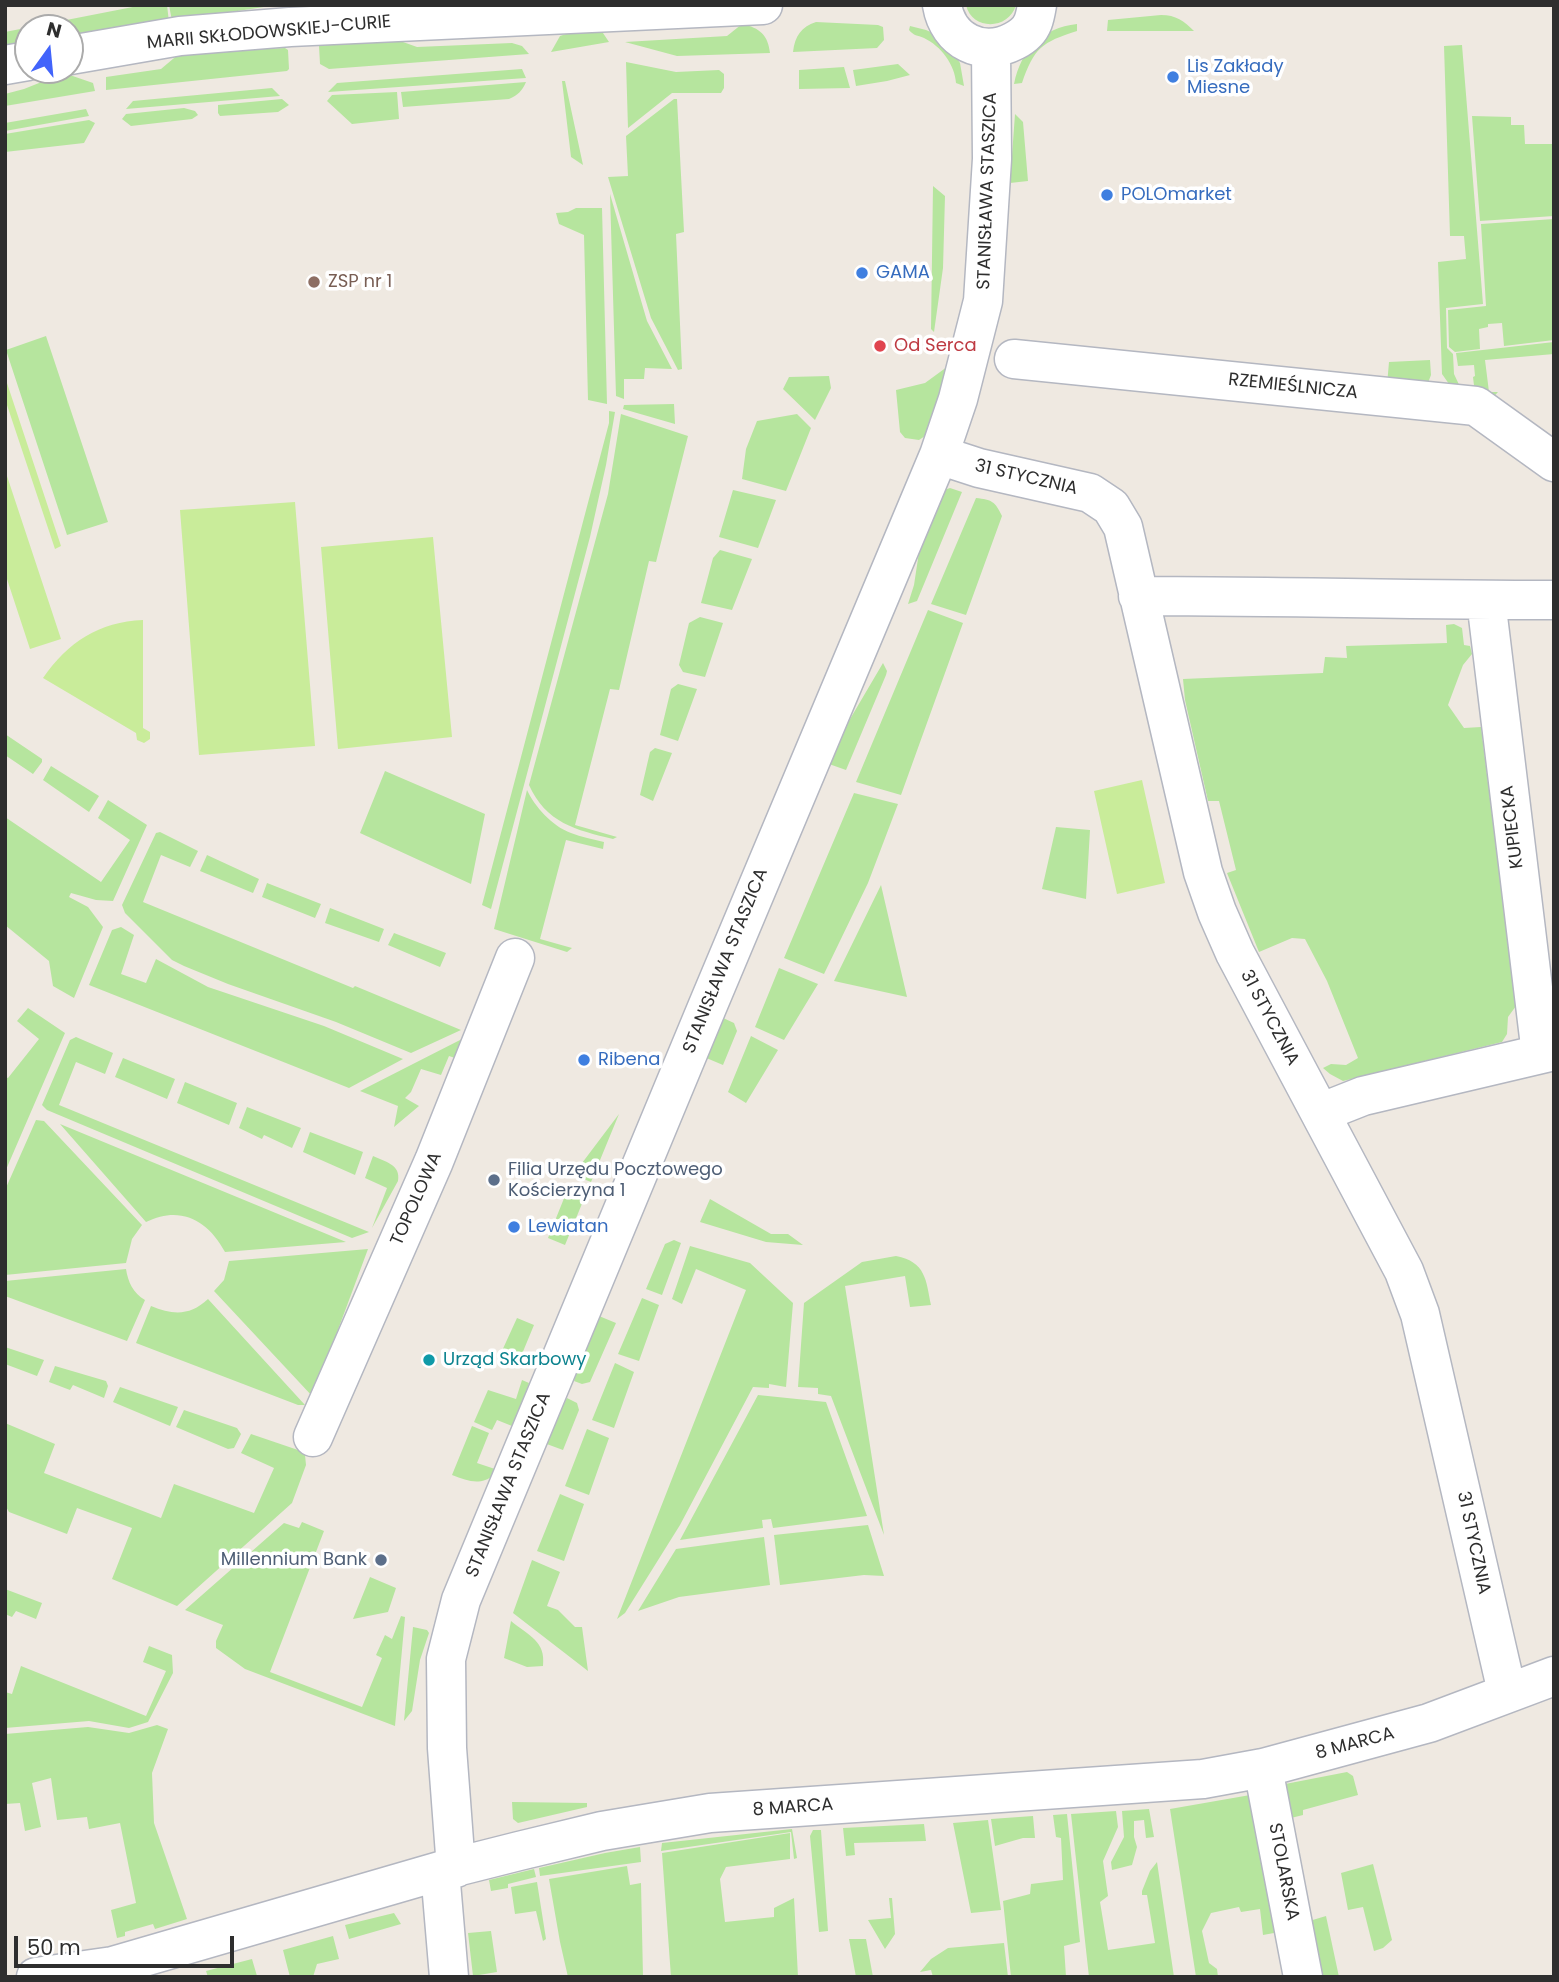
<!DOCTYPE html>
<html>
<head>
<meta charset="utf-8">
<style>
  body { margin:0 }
  #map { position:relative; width:1559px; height:1982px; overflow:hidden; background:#efe9e1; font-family:Poppins,sans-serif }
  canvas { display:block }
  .frame { position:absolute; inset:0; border:7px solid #2e2e2e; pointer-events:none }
  .north { position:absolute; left:14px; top:14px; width:70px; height:70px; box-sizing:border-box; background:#fff; border:2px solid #ababab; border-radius:50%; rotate:15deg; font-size:19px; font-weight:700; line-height:28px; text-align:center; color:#2e2e2e }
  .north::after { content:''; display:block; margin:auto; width:24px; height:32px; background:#4264fb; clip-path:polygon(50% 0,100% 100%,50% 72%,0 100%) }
  .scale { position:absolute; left:14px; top:1936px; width:220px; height:32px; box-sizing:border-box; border:4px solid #2e2e2e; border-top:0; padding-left:9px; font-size:21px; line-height:24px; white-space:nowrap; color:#2e2e2e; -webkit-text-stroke:5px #fff; paint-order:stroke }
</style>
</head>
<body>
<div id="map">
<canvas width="1559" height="1982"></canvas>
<div class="frame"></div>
<div class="north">N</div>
<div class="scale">50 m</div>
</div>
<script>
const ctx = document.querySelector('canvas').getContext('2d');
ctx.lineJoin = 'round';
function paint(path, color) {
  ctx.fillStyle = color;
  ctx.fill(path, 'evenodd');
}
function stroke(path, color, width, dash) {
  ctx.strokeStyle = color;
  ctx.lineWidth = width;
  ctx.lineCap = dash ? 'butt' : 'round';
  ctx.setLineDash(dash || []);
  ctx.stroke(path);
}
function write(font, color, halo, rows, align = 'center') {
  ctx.font = font + ' Poppins,sans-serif';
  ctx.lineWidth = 7;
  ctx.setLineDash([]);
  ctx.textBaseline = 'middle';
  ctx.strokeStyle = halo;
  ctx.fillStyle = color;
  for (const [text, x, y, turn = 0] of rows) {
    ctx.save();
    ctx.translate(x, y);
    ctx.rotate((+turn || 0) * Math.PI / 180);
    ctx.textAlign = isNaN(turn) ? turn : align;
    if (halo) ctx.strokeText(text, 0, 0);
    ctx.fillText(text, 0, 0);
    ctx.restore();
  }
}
const green = new Path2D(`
  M 143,5 L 167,5 L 169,22 L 70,37 L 70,28 L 28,28 L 28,44 L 7,47 L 5,32 Z
  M 169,5 L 277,5 L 172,21 Z
  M 966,5 L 1016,5 C 1009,30 972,31 966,5 Z
  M 1161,15 C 1176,15 1184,21 1194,31 L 1107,31 L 1108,20 Z
  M 816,22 L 878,25 L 883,27 L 884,40 L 877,48 L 793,52 C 795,36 801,27 816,22 Z
  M 742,24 C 760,28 768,35 770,53 L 677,56 L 625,42 L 727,36 Z
  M 1077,24 L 1077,31 C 1042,42 1034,48 1022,83 L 1014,84 C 1021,50 1042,28 1077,24 Z
  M 910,26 L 926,30 L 935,34 L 954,54 L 960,63 L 964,86 L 956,83 C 955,65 941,46 924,38 C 917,35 914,36 909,30 Z
  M 589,30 L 603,33 L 609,42 L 551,52 L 560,36 L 572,32 Z
  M 389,37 L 417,47 L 512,43 L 522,46 L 529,54 L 329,69 L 320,64 L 319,46 Z
  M 1462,45 L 1483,304 L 1446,308 L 1447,348 L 1453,354 L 1454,374 L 1462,391 L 1454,391 L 1442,374 L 1438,262 L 1466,259 L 1464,236 L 1450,236 L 1444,46 Z
  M 285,48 L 288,50 L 289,69 L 287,71 L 106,90 L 106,77 L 161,69 L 180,53 Z
  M 626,62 L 676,72 L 719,70 L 724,74 L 724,88 L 721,93 L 672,93 L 628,128 Z
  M 898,64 L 910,75 L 887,81 L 856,86 L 853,70 Z
  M 844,67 L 850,88 L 799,89 L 799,70 Z
  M 522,69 L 526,78 L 328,92 L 337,83 Z
  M 64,73 L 93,83 L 95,91 L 5,106 L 5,94 L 24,89 Z
  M 562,81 L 565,81 L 583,165 L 571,157 Z
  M 526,82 C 522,91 518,95 509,99 L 403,107 L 401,92 Z
  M 272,88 L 280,96 L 126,109 L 133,101 Z
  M 397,92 L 399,119 L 352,124 L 327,101 L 332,95 Z
  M 282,99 L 289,105 L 278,112 L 220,116 L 218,113 L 218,105 Z
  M 674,99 L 677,99 L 684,232 L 676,234 L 682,369 L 678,370 L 651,318 L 608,177 L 628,176 L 626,136 Z
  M 184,108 L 195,111 L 198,115 L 192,119 L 131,126 L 122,119 L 126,114 Z
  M 86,109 L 89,116 L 5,131 L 5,123 Z
  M 1015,114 L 1023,122 L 1028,181 L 1010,183 Z
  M 1472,116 L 1511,117 L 1511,125 L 1524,125 L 1525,144 L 1554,144 L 1554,216 L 1480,221 Z
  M 89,120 L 95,123 L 84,143 L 5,152 L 5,134 Z
  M 933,186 L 945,196 L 943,268 L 934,332 L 931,329 Z
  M 610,194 L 647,321 L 672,369 L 645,368 L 644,379 L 624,379 L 624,399 L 616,396 Z
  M 576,208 L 602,208 L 607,404 L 588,400 L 584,235 L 559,224 L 556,213 L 568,212 Z
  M 1554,219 L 1554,340 L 1504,346 L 1502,323 L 1488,324 L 1488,327 L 1479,329 L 1480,349 L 1455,352 L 1449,347 L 1448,310 L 1486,306 L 1481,224 Z
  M 46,336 L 108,522 L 67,535 L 6,350 Z
  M 1554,342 L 1554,354 L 1485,360 L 1489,392 L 1498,392 L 1489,402 L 1475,394 L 1473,377 L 1475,376 L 1474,365 L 1458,366 L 1456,353 Z
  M 1430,360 L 1431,375 L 1426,388 L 1387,385 L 1389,362 Z
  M 951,364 L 925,436 L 919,440 L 905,438 L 900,432 L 896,390 L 925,383 Z
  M 829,376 L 831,388 L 815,420 L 783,389 L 789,377 Z
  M 674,404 L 675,424 L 623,409 L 624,405 Z
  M 609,411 L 615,412 L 606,465 L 590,537 L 491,909 L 482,905 L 609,423 Z
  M 621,414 L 688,436 L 656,562 L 649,561 L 619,690 L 610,689 L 575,825 L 617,837 L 613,839 C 576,830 546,823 529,785 L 608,494 Z
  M 797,414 L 811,428 L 786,491 L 742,479 L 746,449 L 757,421 Z
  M 950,488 L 962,492 L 917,601 L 908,604 L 914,585 L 921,539 L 944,490 Z
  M 733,490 L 776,500 L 758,548 L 719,537 Z
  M 976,498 C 992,500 995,501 1002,516 L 966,615 L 931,604 Z
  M 720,550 L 752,559 L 732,610 L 701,603 L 713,558 Z
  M 928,610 L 963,623 L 901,795 L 856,782 Z
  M 700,617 L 723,623 L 705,677 L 683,672 L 679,665 L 689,623 Z
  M 1454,624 L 1462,628 L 1464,645 L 1470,646 L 1472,654 L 1463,665 L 1448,705 L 1464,728 L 1481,727 L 1516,1006 L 1508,1017 L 1507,1034 L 1502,1042 L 1343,1081 L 1330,1074 L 1323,1068 L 1331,1064 L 1346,1065 L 1358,1058 L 1327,981 L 1305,939 L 1292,938 L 1259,952 L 1227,873 L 1236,870 L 1219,801 L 1208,801 L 1185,700 L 1183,679 L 1323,673 L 1325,657 L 1347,658 L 1346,646 L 1447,643 L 1446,625 Z
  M 883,663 L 887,671 L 886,675 L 846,770 L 829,764 L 833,748 Z
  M 678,684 L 697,689 L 678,741 L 660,735 L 671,689 Z
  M 5,734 L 42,759 L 42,762 L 33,774 L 5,755 Z
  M 655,748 L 672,753 L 653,801 L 640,795 L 650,752 Z
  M 51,766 L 99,796 L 89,812 L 43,780 Z
  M 385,771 L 485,814 L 471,884 L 360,833 Z
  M 527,790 C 535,807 552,826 571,833 C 581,837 593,839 604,842 L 603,849 L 566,840 L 540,939 L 572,948 L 567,952 L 494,929 Z
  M 854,793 L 898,804 L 868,883 L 824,974 L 784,958 Z
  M 108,800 L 147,825 L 113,901 L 96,900 L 71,893 L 69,897 L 88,907 L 103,927 L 74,998 L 53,986 L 49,961 L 5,925 L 5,817 L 101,882 L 130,840 L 98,818 Z
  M 1056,827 L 1090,830 L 1086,899 L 1042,889 Z
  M 160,832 L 198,851 L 190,867 L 161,855 L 143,902 L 353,988 L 355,986 L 461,1030 L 411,1053 L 336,1022 L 228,984 L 184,966 L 172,960 L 125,913 L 122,905 L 156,833 Z
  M 207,855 L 259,879 L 253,893 L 200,871 Z
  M 267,883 L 321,904 L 315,918 L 262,897 Z
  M 881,885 L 907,997 L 834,981 Z
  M 330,908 L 384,929 L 379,942 L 325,923 Z
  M 121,927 L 134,935 L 121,974 L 146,983 L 156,959 L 208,987 L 324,1026 L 403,1059 L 349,1088 L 89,985 L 112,930 Z
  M 394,933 L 446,953 L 440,967 L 388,945 Z
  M 779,968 L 818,984 L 784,1040 L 755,1027 Z
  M 28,1008 L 65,1033 L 5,1172 L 5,1077 L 8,1078 L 39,1039 L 17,1021 Z
  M 721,1017 L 734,1023 L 737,1031 L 723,1065 L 704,1057 Z
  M 751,1036 L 778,1050 L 746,1103 L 728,1092 Z
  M 76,1037 L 113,1053 L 105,1074 L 76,1062 L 59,1105 L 369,1232 L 352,1238 L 47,1110 L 42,1105 L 70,1040 Z
  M 462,1039 L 455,1058 L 449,1056 L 441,1075 L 421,1069 L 411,1092 L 405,1098 L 419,1106 L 394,1127 L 398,1106 L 360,1091 Z
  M 123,1058 L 175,1079 L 167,1099 L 115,1077 Z
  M 185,1082 L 237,1103 L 229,1125 L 177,1103 Z
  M 247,1107 L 301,1128 L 292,1148 L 264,1135 L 262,1139 L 239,1128 Z
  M 619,1114 L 591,1182 L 573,1175 Z
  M 36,1120 L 44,1121 L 142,1225 L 132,1239 L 126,1263 L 5,1275 L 5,1190 Z
  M 60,1124 L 346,1242 L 225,1252 C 208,1220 180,1205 146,1222 Z
  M 310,1132 L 363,1152 L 355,1175 L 303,1152 Z
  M 373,1156 C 385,1162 401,1164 398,1181 L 372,1228 L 387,1188 L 365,1178 Z
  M 569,1186 L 586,1194 L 565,1245 L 548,1238 Z
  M 710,1199 L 771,1234 L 788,1234 L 803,1245 L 766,1242 L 700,1222 Z
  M 674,1240 L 681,1243 L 662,1295 L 646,1289 L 665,1244 Z
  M 690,1246 L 750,1263 L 793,1303 L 786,1387 L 769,1384 L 769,1388 L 753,1387 L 680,1525 L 625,1613 L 617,1619 L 746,1290 L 696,1269 L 682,1304 L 672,1299 Z
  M 368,1249 L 313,1397 L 214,1291 L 224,1280 L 229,1261 Z
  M 896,1256 C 926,1262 926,1280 931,1305 L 910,1307 L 905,1276 L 845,1286 L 884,1535 L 831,1396 L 818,1394 L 818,1388 L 798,1387 L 804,1303 L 862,1262 Z
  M 126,1269 C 128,1282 133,1293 145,1300 L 127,1341 L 5,1296 L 5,1281 Z
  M 642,1298 L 659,1305 L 639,1361 L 618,1354 Z
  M 208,1299 L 305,1405 L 298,1405 L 136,1343 L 151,1306 C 173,1315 190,1316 208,1299 Z
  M 599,1316 L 616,1323 L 590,1382 L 582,1384 L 574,1381 L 590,1329 Z
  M 517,1318 L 534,1325 L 517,1366 L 504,1361 L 501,1353 Z
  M 5,1347 L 44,1360 L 37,1376 L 5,1364 Z
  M 615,1363 L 634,1372 L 614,1428 L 592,1420 Z
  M 55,1366 L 106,1381 L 108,1386 L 104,1398 L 73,1385 L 70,1390 L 49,1382 Z
  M 522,1380 L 529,1383 L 515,1425 L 512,1426 L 497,1420 L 492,1430 L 474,1422 L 488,1390 L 516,1399 Z
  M 120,1387 L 178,1407 L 170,1426 L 113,1402 Z
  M 758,1395 L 826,1402 L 867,1516 L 773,1528 L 771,1519 L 762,1520 L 763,1528 L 680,1540 Z
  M 567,1398 L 577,1403 L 579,1410 L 563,1450 L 544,1443 Z
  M 184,1410 L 237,1428 L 241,1434 L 234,1448 L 228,1449 L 176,1427 Z
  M 5,1423 L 55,1444 L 44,1473 L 161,1518 L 174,1484 L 254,1513 L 274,1468 L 241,1453 L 251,1434 L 298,1450 L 305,1455 L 306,1465 L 292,1503 L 177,1606 L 112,1579 L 132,1528 L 77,1508 L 67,1534 L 9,1512 L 5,1505 Z
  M 472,1426 L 489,1433 L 477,1463 L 495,1469 L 494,1475 C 480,1486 468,1481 452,1475 Z
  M 587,1429 L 609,1438 L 589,1495 L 565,1486 Z
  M 560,1494 L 584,1504 L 564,1561 L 537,1551 Z
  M 302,1522 L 324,1531 L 270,1672 L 362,1707 L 382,1658 L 376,1655 L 385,1635 L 392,1639 L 401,1616 L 405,1617 L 395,1726 L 245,1669 L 216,1648 L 216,1641 L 223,1625 L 185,1610 L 284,1523 L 299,1528 Z
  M 868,1525 L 884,1576 L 864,1575 L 780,1585 L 774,1535 Z
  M 764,1537 L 770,1585 L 679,1597 L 638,1611 L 676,1549 Z
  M 532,1560 L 560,1572 L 547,1606 L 558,1610 L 575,1627 L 582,1627 L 588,1671 L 513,1613 Z
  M 370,1577 L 396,1588 L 388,1612 L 353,1619 Z
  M 5,1589 L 42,1603 L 36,1619 L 16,1611 L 12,1617 L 5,1614 Z
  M 511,1621 C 529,1636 546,1641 543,1666 L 527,1667 L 504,1658 Z
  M 413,1627 L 427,1630 L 429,1633 L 420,1660 L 412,1711 L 404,1721 Z
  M 149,1646 L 172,1655 L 173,1673 L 148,1722 L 129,1728 L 89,1721 L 5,1728 L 5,1692 L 12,1694 L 21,1666 L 146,1716 L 166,1671 L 143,1662 Z
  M 157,1725 L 168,1729 L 152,1773 L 154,1823 L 187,1919 L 155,1929 L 153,1924 L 125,1932 L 125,1936 L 117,1938 L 111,1910 L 136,1903 L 120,1823 L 89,1829 L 87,1817 L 57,1820 L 51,1778 L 32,1783 L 41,1827 L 25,1831 L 20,1803 L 5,1804 L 5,1734 L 88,1727 L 129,1733 Z
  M 1347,1772 L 1353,1776 L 1358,1795 L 1303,1810 L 1303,1815 L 1287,1819 L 1280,1785 Z
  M 1256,1794 L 1280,1928 L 1274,1933 L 1263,1935 L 1260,1909 L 1241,1912 L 1239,1907 L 1211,1913 L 1202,1931 L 1209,1963 L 1217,1969 L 1218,1977 L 1196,1977 L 1170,1809 Z
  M 512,1802 L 587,1803 L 587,1807 L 518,1823 L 513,1819 Z
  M 1149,1809 L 1154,1837 L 1146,1838 L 1144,1820 L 1134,1821 L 1134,1837 L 1137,1847 L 1132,1865 L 1112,1870 L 1111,1862 L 1124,1837 L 1122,1811 Z
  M 1116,1811 L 1118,1827 L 1103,1861 L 1108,1896 L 1100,1902 L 1108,1950 L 1155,1943 L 1147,1895 L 1142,1895 L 1142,1891 L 1150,1871 L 1157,1862 L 1174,1977 L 1089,1977 L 1071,1814 Z
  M 1067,1814 L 1080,1942 L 1064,1946 L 1066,1977 L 1011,1977 L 1003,1901 L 1030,1894 L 1031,1884 L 1063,1880 L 1061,1838 L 1056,1837 L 1053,1815 Z
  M 1033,1816 L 1035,1838 L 1023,1838 L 995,1846 L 991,1819 Z
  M 988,1820 L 1001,1910 L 971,1913 L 953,1823 Z
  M 924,1824 L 926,1841 L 854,1843 L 855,1855 L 846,1856 L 843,1828 Z
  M 792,1829 L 797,1858 L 794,1859 L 791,1832 L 661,1851 L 662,1843 Z
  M 813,1830 L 821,1830 L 828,1931 L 819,1932 L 810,1836 Z
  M 790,1833 L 790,1859 L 726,1867 L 720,1879 L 725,1922 L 774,1917 L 774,1908 L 794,1898 L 798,1977 L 671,1977 L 662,1853 Z
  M 640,1847 L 641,1862 L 540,1876 L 539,1868 L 605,1853 Z
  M 1373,1864 L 1392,1940 L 1383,1948 L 1374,1951 L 1363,1907 L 1348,1910 L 1341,1873 Z
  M 627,1866 L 630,1885 L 641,1883 L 643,1977 L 568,1977 L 560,1942 L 549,1879 Z
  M 534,1869 L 536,1877 L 508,1884 L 508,1888 L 491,1891 L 489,1880 Z
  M 537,1882 L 546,1939 L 543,1941 L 536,1911 L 515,1914 L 511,1887 Z
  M 889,1898 L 892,1898 L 895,1934 L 885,1949 L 868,1920 L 891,1918 Z
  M 394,1913 L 401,1924 L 349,1939 L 345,1925 Z
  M 1326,1916 L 1339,1977 L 1314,1977 L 1306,1922 Z
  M 491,1931 L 497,1972 L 473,1976 L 468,1933 Z
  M 333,1936 L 339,1959 L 317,1964 L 313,1977 L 290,1977 L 283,1950 Z
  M 849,1939 L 866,1939 L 873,1977 L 856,1977 Z
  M 1004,1943 L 1008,1977 L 933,1977 L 931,1970 L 920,1972 L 931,1959 L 948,1948 Z
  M 252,1959 L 257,1976 L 208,1977 L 206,1971 Z`);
const pitch = new Path2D(`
  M 5,377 L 61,546 L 55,549 L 5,399 Z
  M 5,470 L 61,639 L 30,649 L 5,573 Z
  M 295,502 L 315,746 L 199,755 L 180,510 Z
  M 433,537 L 452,737 L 338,749 L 321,547 Z
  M 143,620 L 143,728 L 150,732 L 150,739 L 144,743 L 137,740 L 136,733 L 43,678 C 68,642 99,622 143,620 Z
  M 1142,780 L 1165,883 L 1117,894 L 1094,791 Z`);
const minor = new Path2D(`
  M 942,5 C 948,41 982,58 1014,41 C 1022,37 1030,30 1033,22 C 1035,17 1036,11 1037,5
  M 70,55 L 180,36 L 290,27 L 763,5
  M 5,65 L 28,61
  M 1014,359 L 1476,406 L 1554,462
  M 939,455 L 979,468 L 1090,493 L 1111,507 L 1123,527 L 1203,872 L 1217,912 L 1235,953 L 1404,1271 L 1420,1314 L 1507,1692
  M 1138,596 C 1277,596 1415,600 1554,600
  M 1486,600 L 1541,1054
  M 1320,1113 L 1363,1096 L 1554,1051
  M 313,1437 L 434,1161 L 515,958
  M 1263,1768 L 1303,1977
  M 456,1868 L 447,1748 L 446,1659 L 461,1600 L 708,1005 L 939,455 L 958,399 L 983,301 L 992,159 L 991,49
  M 440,1871 L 449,1977
  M 36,1977 L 113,1966 L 440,1871 L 519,1851 L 602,1831 L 710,1813 L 1203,1779 L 1263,1768 L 1429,1723 L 1554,1676`);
const markers = [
  [1173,77,7,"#3f7fe0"],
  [1107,195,7,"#3f7fe0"],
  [862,273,7,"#3f7fe0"],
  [314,282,7,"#8d6e63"],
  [880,346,7,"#e0444e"],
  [584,1060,7,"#3f7fe0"],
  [494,1180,7,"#5c6f8a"],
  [514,1227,7,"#3f7fe0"],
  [429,1360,7,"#0f9aa8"],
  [381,1560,7,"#5c6f8a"]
];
const streetNames = [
  ["MARII SKŁODOWSKIEJ-CURIE",269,33,-5],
  ["STANISŁAWA STASZICA",988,191,-88],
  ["RZEMIEŚLNICZA",1293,387,6],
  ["31 STYCZNIA",1026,478,13],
  ["KUPIECKA",1513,827,-97],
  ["STANISŁAWA STASZICA",726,961,-68],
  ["31 STYCZNIA",1269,1018,62],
  ["TOPOLOWA",417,1199,-66],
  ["STANISŁAWA STASZICA",509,1485,-68],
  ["31 STYCZNIA",1473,1543,78],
  ["8 MARCA",1355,1744,-15],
  ["8 MARCA",793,1808,-4],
  ["STOLARSKA",1283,1872,79]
];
const shopNames = [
  ["Lis Zakłady",1187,67],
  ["Miesne",1187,88],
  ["POLOmarket",1121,195],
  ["GAMA",876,273],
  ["Ribena",598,1060],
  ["Lewiatan",528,1227]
];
const educationNames = [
  ["ZSP nr 1",328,282]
];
const healthNames = [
  ["Od Serca",894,346]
];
const serviceNames = [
  ["Filia Urzędu Pocztowego",508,1170],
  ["Kościerzyna 1",508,1191],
  ["Millennium Bank",367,1560,"right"]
];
const cultureNames = [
  ["Urząd Skarbowy",443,1360]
];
paint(green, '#b6e59e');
paint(pitch, '#c9ec9a');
stroke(minor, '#b4b7c1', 41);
stroke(minor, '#fff', 38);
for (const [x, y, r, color] of markers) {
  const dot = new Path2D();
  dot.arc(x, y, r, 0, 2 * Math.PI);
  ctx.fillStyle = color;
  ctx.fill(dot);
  stroke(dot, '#fff', 2.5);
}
write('18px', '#2e2e2e', '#fff', streetNames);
write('18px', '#366cbe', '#fff', shopNames, 'left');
write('18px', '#785e54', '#fff', educationNames, 'left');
write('18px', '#be3a42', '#fff', healthNames, 'left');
write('18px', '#4e5e75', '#fff', serviceNames, 'left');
write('18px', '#0d838f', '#fff', cultureNames, 'left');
</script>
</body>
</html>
